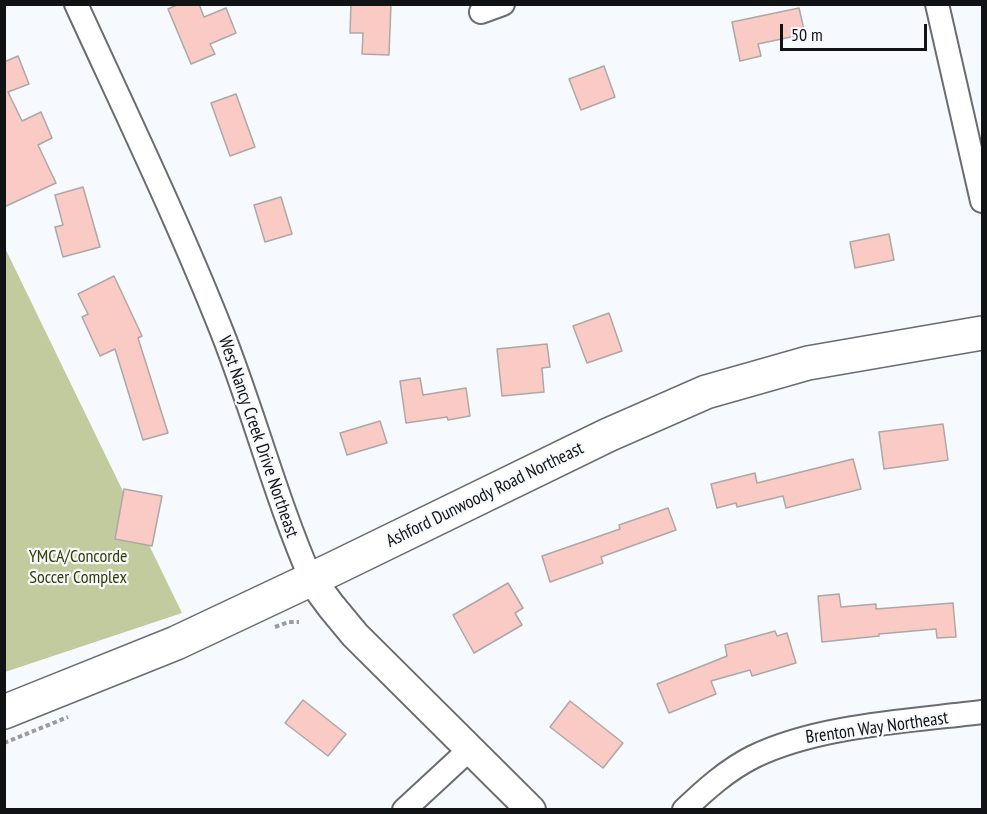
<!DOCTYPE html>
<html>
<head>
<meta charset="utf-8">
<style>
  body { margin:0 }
  #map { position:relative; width:987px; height:814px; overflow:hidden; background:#f6f9fd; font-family:"PT Sans Narrow",sans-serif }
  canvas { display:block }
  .frame { position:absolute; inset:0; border:6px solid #111213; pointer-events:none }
  .scale { position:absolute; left:780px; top:24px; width:147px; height:27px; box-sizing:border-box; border:3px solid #111213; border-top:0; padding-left:8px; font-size:18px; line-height:21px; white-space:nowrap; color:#111213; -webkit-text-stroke:4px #f6f9fd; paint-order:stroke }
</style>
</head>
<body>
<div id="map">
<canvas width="987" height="814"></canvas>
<div class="frame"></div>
<div class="scale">50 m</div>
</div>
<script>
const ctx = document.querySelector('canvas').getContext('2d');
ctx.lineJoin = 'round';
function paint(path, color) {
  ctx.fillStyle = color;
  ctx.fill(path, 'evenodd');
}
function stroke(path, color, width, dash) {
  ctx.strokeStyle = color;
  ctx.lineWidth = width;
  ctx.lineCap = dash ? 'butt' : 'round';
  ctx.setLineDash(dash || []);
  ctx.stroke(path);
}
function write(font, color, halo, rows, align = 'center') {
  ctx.font = font + ' "PT Sans Narrow",sans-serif';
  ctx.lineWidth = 4.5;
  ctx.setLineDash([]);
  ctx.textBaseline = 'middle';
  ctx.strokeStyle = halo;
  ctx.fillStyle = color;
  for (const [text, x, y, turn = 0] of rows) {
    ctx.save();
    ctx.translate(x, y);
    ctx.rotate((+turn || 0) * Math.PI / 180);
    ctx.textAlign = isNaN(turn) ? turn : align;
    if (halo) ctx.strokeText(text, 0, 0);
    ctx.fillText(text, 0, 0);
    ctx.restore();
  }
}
const green = new Path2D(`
  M 4,246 L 182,613 L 5,672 L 4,672 Z`);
const building = new Path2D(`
  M 179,4 L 199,4 L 204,17 L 226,8 L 236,33 L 210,44 L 215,54 L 191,64 L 168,9 Z
  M 351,4 L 391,4 L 389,55 L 362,54 L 363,33 L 350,33 Z
  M 799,8 L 805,34 L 758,44 L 761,56 L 740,61 L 732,22 Z
  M 18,56 L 29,84 L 8,92 L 22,121 L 41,112 L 52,138 L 38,145 L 56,183 L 4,207 L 4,62 Z
  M 604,66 L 615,97 L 581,110 L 569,79 Z
  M 236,94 L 255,147 L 230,156 L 211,103 Z
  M 83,187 L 100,247 L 63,257 L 55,227 L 63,225 L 55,195 Z
  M 281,197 L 292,234 L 265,242 L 254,205 Z
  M 889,234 L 894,260 L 855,268 L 850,242 Z
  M 114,276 L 142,336 L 138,338 L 168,433 L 143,440 L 115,349 L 100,356 L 82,317 L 88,314 L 78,294 Z
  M 609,313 L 622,351 L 587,363 L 573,326 Z
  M 547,344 L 550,367 L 542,368 L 544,392 L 502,396 L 497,349 Z
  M 420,378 L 423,395 L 466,388 L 470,416 L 448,420 L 447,417 L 406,423 L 400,381 Z
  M 380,421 L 387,443 L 347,455 L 340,433 Z
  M 943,424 L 948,460 L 884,469 L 879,432 Z
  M 853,459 L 861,489 L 786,508 L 783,496 L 737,507 L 736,503 L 717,508 L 711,484 L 755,473 L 757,483 Z
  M 124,489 L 162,496 L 152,546 L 115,539 Z
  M 668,508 L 676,530 L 601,557 L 603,563 L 550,582 L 542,556 L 620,529 L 619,525 Z
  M 508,583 L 523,608 L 515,613 L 522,625 L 474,653 L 453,615 Z
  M 839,594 L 841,607 L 876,604 L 876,609 L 953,603 L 956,637 L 937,638 L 936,629 L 879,634 L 879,636 L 822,642 L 818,596 Z
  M 775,631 L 777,636 L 787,633 L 796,663 L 752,676 L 750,670 L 711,681 L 716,694 L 669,713 L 657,684 L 727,656 L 725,645 Z
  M 303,700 L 346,734 L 328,756 L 285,723 Z
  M 570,701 L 623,743 L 603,768 L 550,727 Z`);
const path = new Path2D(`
  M 275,627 L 289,622 L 299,622
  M 4,743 L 68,717`);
const minor = new Path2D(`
  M 76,4 C 126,113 178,221 222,332 C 254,413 276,499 311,579
  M 937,4 L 982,201
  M 481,12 L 503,4
  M 404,810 L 470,749
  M 684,810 C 705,790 727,770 753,757 C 818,725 911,721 982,712`);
const tertiary = new Path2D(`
  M 311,579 L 331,606 L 355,635 L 531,810`);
const secondary = new Path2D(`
  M 4,712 L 176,643 L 335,568 L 608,435 L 706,392 L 808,363 L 982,333`);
const streetNames = [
  ["West Nancy Creek Drive Northeast",258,437,71],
  ["Ashford Dunwoody Road Northeast",485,495,-26],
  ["Brenton Way Northeast",877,728,-8]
];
const parkNames = [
  ["YMCA/Concorde",78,557],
  ["Soccer Complex",78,578]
];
paint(green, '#c2cb9d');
paint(building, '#facac4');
stroke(building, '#ada8a7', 1.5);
stroke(minor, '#6a6c70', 26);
stroke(tertiary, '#6a6c70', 32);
stroke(secondary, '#6a6c70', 36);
stroke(path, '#9a9c9e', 4, [4.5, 3]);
stroke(minor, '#fff', 22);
stroke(tertiary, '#fff', 28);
stroke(secondary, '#fff', 33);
write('18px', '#111213', '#f6f9fd', streetNames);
write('18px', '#363d00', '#f6f9fd', parkNames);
</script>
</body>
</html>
